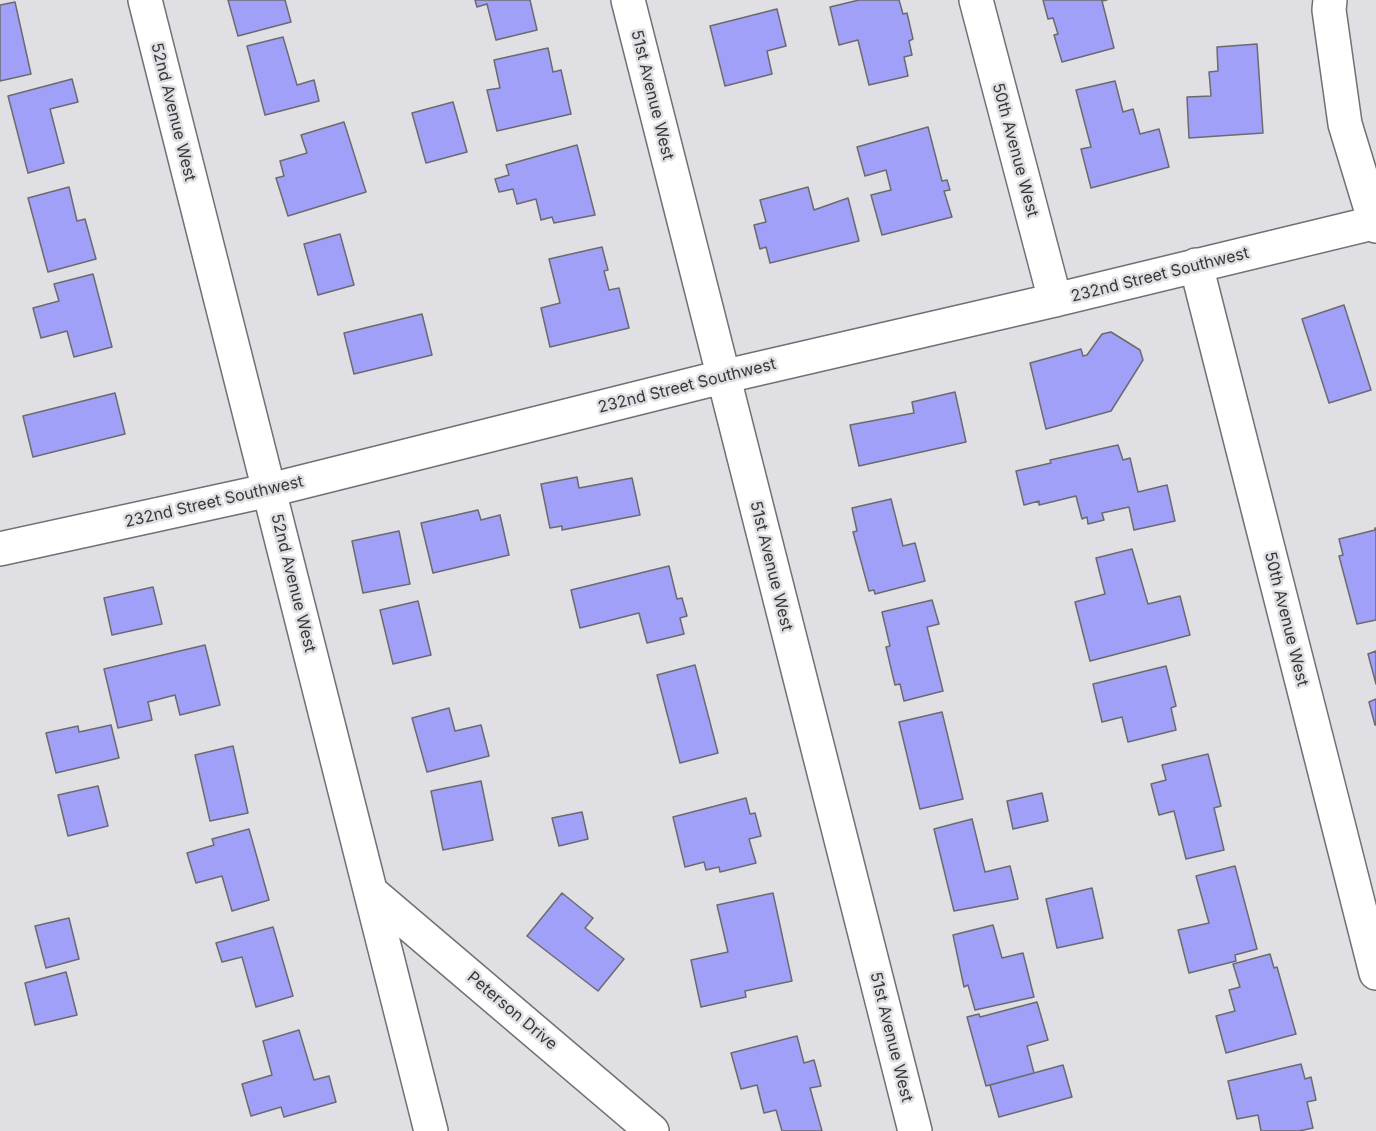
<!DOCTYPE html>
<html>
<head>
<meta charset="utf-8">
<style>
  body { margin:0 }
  canvas { display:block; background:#e0e0e4 }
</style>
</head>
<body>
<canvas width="1376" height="1131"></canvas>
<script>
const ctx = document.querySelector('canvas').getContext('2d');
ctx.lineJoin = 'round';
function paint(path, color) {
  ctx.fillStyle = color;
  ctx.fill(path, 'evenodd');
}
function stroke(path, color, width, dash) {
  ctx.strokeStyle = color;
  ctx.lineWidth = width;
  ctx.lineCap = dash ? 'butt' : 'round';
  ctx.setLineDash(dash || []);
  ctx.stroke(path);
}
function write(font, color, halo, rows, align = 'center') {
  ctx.font = font + ' Inter,sans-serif';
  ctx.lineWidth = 5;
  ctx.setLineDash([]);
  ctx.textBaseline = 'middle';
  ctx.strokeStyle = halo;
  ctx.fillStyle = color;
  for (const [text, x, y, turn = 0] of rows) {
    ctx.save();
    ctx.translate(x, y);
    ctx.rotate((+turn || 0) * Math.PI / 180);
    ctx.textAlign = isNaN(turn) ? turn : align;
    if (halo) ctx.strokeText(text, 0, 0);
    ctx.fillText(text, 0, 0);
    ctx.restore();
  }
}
const building = new Path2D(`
  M 228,0 L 285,0 L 291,22 L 238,36 Z
  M 475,0 L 530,0 L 537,30 L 496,40 L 487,4 L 477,7 Z
  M 859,0 L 899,0 L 903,14 L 907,13 L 913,39 L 909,41 L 912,55 L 904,57 L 908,76 L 869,85 L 858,40 L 839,45 L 830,7 Z
  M 1043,0 L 1107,0 L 1102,1 L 1114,48 L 1062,62 L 1054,35 L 1058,34 L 1053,18 L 1048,19 Z
  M 15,2 L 31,74 L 0,81 L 0,5 Z
  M 777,9 L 786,46 L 767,51 L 772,74 L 725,86 L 710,26 Z
  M 283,37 L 297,85 L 314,80 L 319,101 L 265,115 L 247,46 Z
  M 1257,44 L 1263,133 L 1189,138 L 1187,97 L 1211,96 L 1209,72 L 1218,71 L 1217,47 Z
  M 548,48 L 553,72 L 561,70 L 571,114 L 497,131 L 487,90 L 500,88 L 494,60 Z
  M 72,79 L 78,102 L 50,109 L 64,163 L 28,173 L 8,96 Z
  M 1115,81 L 1123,112 L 1133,109 L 1140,134 L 1159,129 L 1169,167 L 1091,188 L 1081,149 L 1091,147 L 1076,90 Z
  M 453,102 L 467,152 L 426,163 L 412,113 Z
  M 344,122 L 366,192 L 288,216 L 276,178 L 284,176 L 280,161 L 307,153 L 301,135 Z
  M 928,127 L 942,181 L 947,180 L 950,190 L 944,191 L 952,217 L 882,235 L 871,195 L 891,190 L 886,170 L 865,176 L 857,147 Z
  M 577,145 L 595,215 L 554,223 L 552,217 L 541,220 L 536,199 L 517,204 L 513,189 L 499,192 L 495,179 L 509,175 L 506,165 Z
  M 69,187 L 77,221 L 85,219 L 96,259 L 48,272 L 28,198 Z
  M 808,187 L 814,210 L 848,198 L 859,241 L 770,263 L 766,247 L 760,249 L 754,225 L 766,222 L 760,200 Z
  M 340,234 L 354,285 L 318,295 L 304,244 Z
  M 602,247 L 608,270 L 604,271 L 609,290 L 619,288 L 629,328 L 550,347 L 541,308 L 560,303 L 549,259 Z
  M 93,274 L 112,347 L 74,357 L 67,331 L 41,338 L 33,308 L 59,301 L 54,284 Z
  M 1344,305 L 1371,390 L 1329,403 L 1302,319 Z
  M 422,314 L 432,355 L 354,374 L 344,333 Z
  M 1111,332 L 1140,350 L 1143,360 L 1111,411 L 1046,429 L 1030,363 L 1081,349 L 1083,356 L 1087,355 L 1102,334 Z
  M 955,392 L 966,442 L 859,466 L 850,425 L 914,413 L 912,402 Z
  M 115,393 L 125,434 L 33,457 L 23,416 Z
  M 1118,445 L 1123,460 L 1130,458 L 1138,492 L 1167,485 L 1175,521 L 1134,530 L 1129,507 L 1102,513 L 1104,520 L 1088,524 L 1087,517 L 1082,519 L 1076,496 L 1039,505 L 1039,501 L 1024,505 L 1016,471 L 1051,463 L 1050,460 Z
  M 577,477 L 579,488 L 632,478 L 640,515 L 562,530 L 562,526 L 550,528 L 541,484 Z
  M 891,499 L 903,546 L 915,543 L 925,581 L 875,594 L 874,590 L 869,591 L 853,532 L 857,531 L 852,508 Z
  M 478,510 L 481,520 L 500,515 L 509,555 L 433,573 L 421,523 Z
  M 1375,528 L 1376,528 L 1376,620 L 1357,624 L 1339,556 L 1343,555 L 1339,539 L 1375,530 Z
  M 399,531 L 410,584 L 363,593 L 352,541 Z
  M 1132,549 L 1148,604 L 1180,596 L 1190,635 L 1090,661 L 1075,602 L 1105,594 L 1096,558 Z
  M 669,566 L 677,599 L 682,598 L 687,616 L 680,618 L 684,634 L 647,643 L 639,613 L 580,628 L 571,590 Z
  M 153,587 L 162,624 L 112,635 L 104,598 Z
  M 932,600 L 939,624 L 927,627 L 943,691 L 904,701 L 900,684 L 895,685 L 886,647 L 890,646 L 882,612 Z
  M 418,601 L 431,655 L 393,664 L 380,610 Z
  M 205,645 L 220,705 L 180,715 L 175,695 L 148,702 L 152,720 L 118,728 L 104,669 Z
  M 1376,651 L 1376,684 L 1368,654 Z
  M 695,665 L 718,753 L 680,763 L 657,675 Z
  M 1166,666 L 1176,706 L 1171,708 L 1176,730 L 1128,742 L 1122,717 L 1102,722 L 1093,684 Z
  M 1376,699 L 1376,725 L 1375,725 L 1369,702 Z
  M 449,708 L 455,731 L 481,725 L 489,756 L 427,772 L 412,718 Z
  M 942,712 L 963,799 L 920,809 L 899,722 Z
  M 111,725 L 119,758 L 56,773 L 46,733 L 78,726 L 79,732 Z
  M 233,746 L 248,813 L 210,821 L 195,755 Z
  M 1208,754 L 1221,806 L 1214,808 L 1224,850 L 1186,859 L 1174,811 L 1159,815 L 1151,784 L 1166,780 L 1162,765 Z
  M 481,781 L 493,840 L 443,850 L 431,791 Z
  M 98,786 L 108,826 L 68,836 L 58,795 Z
  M 1042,793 L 1048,821 L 1013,829 L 1007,801 Z
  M 746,798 L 750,814 L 755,813 L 761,836 L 749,839 L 756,863 L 720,872 L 719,867 L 706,870 L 704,862 L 685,867 L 673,817 Z
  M 582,812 L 588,839 L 559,846 L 552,818 Z
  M 972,819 L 985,872 L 1010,866 L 1018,899 L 954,911 L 934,829 Z
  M 249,829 L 269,900 L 232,911 L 222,876 L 196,883 L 187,853 L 214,845 L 212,839 Z
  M 1235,866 L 1257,949 L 1235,955 L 1236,961 L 1189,973 L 1178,930 L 1209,923 L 1196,876 Z
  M 1092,888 L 1103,938 L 1057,948 L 1046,899 Z
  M 562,893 L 593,918 L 585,928 L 624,959 L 598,991 L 527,936 Z
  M 773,893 L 792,981 L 745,991 L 746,997 L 701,1007 L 691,960 L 728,952 L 717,905 Z
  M 69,918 L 79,959 L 46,968 L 35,926 Z
  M 993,925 L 1002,958 L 1023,953 L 1034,997 L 975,1010 L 968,985 L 964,987 L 953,935 Z
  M 273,927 L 293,996 L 256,1007 L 242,957 L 222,962 L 216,943 Z
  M 1270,954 L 1274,968 L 1277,967 L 1296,1034 L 1226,1053 L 1216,1016 L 1235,1011 L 1229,990 L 1240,987 L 1233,964 Z
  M 66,972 L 77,1015 L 35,1025 L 25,983 Z
  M 1037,1002 L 1048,1040 L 1027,1046 L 1034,1073 L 986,1086 L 967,1017 L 979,1014 L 980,1017 Z
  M 299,1030 L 314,1080 L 329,1076 L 336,1102 L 284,1117 L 281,1107 L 251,1116 L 242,1084 L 272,1075 L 263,1041 Z
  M 797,1036 L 804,1063 L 814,1060 L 821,1086 L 810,1088 L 822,1131 L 782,1131 L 776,1110 L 764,1113 L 757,1085 L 741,1089 L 731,1053 Z
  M 1301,1064 L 1305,1079 L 1311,1077 L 1316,1100 L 1307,1102 L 1313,1128 L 1299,1131 L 1261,1131 L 1258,1115 L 1237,1119 L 1228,1081 Z
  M 1063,1065 L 1072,1097 L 999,1117 L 990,1085 Z`);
const minor = new Path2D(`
  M 145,0 L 431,1131
  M 628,0 L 915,1131
  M 976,0 L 1055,300
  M 1330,0 L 1329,10 L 1345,124 L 1376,226
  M 1196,265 L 1376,973
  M 0,549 L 270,490 L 722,377 L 1055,300 L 1373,223
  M 371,892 L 652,1131`);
const streetNames = [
  ["51st Avenue West",652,95,76],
  ["52nd Avenue West",173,112,76],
  ["50th Avenue West",1015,150,75],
  ["232nd Street Southwest",1160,275,-14],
  ["232nd Street Southwest",687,386,-14],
  ["232nd Street Southwest",214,502,-13],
  ["51st Avenue West",771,566,76],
  ["52nd Avenue West",293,583,76],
  ["50th Avenue West",1286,619,76],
  ["Peterson Drive",512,1011,40],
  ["51st Avenue West",891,1037,76]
];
paint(building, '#a1a0f9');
stroke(building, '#6b6b6e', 1.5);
stroke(minor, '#707174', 36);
stroke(minor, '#fff', 33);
write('16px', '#373739', '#e0e0e4', streetNames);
</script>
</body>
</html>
